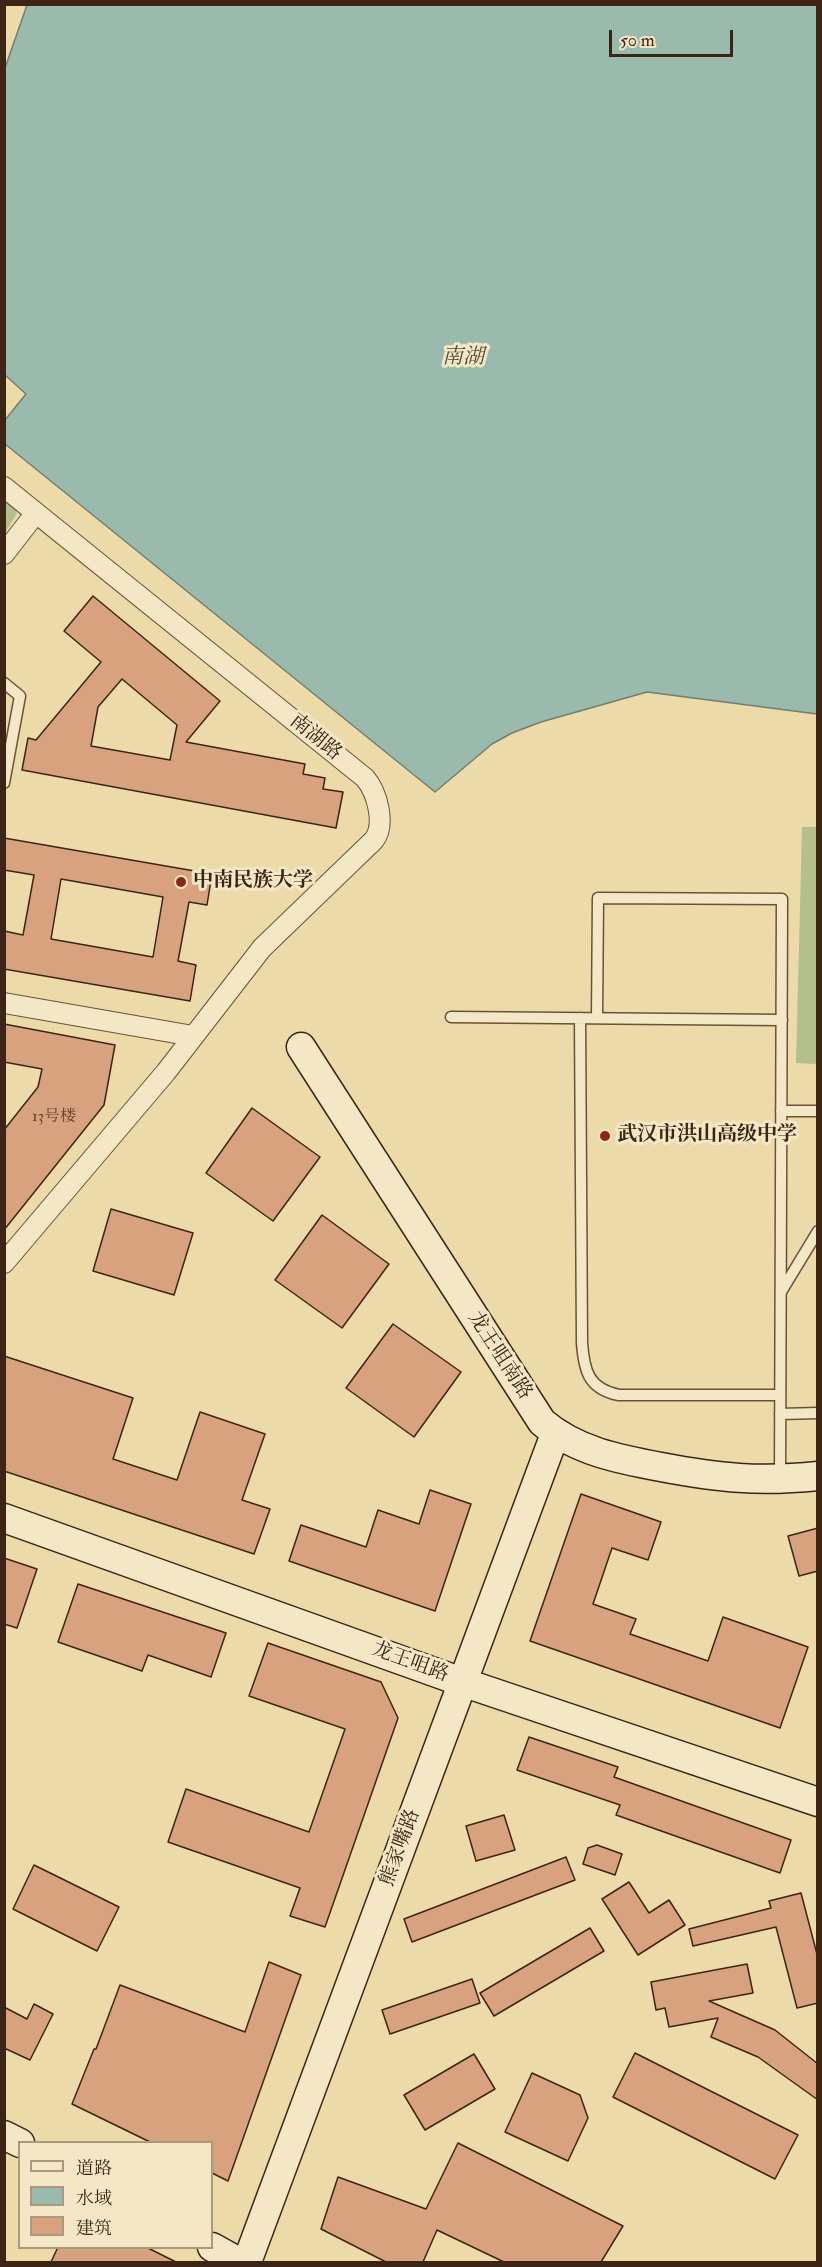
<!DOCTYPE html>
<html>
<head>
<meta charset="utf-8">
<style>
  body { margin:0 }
  #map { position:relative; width:822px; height:2267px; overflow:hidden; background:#ecdaa8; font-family:"IM FELL Double Pica","Noto Serif SC",serif }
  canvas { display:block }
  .frame { position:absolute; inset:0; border:6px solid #3d2515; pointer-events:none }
  .legend { position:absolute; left:18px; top:2141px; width:195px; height:108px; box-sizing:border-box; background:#f3e7c6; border:2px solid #aa997f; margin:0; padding:8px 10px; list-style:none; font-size:18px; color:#3d2515 }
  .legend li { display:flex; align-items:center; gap:12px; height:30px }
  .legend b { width:30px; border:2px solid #aa997f }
  .scale { position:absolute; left:609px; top:30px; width:124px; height:27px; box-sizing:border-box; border:3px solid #3d2515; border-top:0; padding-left:8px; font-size:18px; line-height:21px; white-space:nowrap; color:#3d2515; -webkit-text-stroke:4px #f3e7c6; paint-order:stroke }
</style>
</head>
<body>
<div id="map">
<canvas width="822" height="2267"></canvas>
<div class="frame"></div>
<ul class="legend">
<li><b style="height:8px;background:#f3e7c6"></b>道路</li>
<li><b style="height:16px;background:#99baac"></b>水域</li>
<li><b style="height:16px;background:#d9a27f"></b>建筑</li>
</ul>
<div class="scale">50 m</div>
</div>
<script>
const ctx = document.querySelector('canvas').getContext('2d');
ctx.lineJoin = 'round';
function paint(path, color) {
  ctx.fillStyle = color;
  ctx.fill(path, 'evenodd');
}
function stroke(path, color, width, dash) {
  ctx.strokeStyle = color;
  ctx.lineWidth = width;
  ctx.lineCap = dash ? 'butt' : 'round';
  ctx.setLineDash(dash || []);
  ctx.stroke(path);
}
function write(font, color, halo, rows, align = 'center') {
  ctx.font = font + ' "IM FELL Double Pica","Noto Serif SC",serif';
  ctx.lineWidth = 6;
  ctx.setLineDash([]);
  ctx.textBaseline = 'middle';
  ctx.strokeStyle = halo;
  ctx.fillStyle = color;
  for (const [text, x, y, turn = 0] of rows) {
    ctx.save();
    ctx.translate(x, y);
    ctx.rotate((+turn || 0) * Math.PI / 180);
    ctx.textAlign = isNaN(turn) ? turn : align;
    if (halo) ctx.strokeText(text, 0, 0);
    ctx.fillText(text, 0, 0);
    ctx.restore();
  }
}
const green = new Path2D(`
  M 4,499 L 14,506 L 17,513 L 5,533 Z
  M 802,827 L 817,827 L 817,1064 L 796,1063 Z`);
const water = new Path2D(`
  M 27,5 L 817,5 L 817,714 L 647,692 L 541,722 L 512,733 L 492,744 L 435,792 L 5,444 L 5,420 L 26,394 L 5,375 L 5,68 Z`);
const building = new Path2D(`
  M 93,596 L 220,701 L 186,742 L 305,764 L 303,774 L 325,778 L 323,789 L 343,792 L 336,828 L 22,770 L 28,738 L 36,740 L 101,662 L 64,631 ZM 122,679 L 177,725 L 170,760 L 91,746 L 98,707 Z
  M 4,838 L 212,874 L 207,905 L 189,902 L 178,961 L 196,965 L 190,1001 L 4,969 L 4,931 L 23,935 L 34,875 L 4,870 ZM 61,879 L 163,897 L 153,957 L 51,939 Z
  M 4,1024 L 115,1045 L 104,1105 L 4,1230 L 4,1130 L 38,1087 L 42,1069 L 4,1062 Z
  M 252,1108 L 320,1157 L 273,1221 L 206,1173 Z
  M 111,1209 L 193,1233 L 174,1295 L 93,1271 Z
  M 322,1215 L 389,1264 L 342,1328 L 275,1280 Z
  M 393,1324 L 461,1372 L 414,1437 L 346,1388 Z
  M 4,1356 L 133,1398 L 113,1459 L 177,1480 L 200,1412 L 265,1434 L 242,1500 L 270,1509 L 254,1554 L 4,1471 Z
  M 430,1490 L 471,1504 L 435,1611 L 289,1561 L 301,1525 L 366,1547 L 378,1510 L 419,1524 Z
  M 581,1494 L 661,1522 L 648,1560 L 612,1548 L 593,1604 L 636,1619 L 630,1634 L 708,1661 L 723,1617 L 808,1647 L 780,1728 L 530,1641 Z
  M 818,1528 L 818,1571 L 799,1576 L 788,1536 Z
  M 4,1558 L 37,1569 L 17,1628 L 4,1624 Z
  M 78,1584 L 226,1633 L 211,1677 L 148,1655 L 142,1671 L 58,1642 Z
  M 268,1643 L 381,1682 L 398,1718 L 325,1927 L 290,1916 L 300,1888 L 168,1842 L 186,1789 L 309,1832 L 345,1729 L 249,1696 Z
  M 529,1737 L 618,1767 L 614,1777 L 791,1840 L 780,1873 L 616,1815 L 620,1805 L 517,1770 Z
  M 504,1815 L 515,1850 L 476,1861 L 466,1826 Z
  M 597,1845 L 622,1854 L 615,1875 L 583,1864 L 588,1848 Z
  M 566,1857 L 575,1880 L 412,1942 L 404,1919 Z
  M 34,1865 L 119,1907 L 97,1951 L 13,1909 Z
  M 629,1882 L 649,1913 L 669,1900 L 685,1925 L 638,1955 L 602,1899 Z
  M 801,1893 L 818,1958 L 818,2003 L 797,2008 L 776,1927 L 693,1946 L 689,1929 L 771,1908 L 769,1901 Z
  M 590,1928 L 604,1951 L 494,2016 L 480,1993 Z
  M 269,1962 L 301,1975 L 228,2181 L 212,2173 L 212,2142 L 150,2142 L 72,2104 L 94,2049 L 96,2049 L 120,1985 L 245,2032 Z
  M 747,1964 L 753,1993 L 709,2001 L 775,2030 L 818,2064 L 818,2100 L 758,2057 L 711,2037 L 718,2018 L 669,2027 L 665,2008 L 656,2010 L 651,1982 Z
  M 472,1979 L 480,2003 L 390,2034 L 382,2010 Z
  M 34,2004 L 53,2014 L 30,2060 L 4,2048 L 4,2007 L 27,2019 Z
  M 635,2053 L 798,2135 L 775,2179 L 613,2097 Z
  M 474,2054 L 495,2089 L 425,2130 L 404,2095 Z
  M 532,2073 L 580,2095 L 588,2118 L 568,2161 L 505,2132 Z
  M 458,2143 L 623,2226 L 601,2262 L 504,2262 L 437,2230 L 423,2262 L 386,2262 L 321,2229 L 338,2177 L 426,2209 Z
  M 58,2247 L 146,2247 L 176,2262 L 51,2262 Z`);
const lane = new Path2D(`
  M 4,683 L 20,696 L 4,783
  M 451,1017 L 782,1020
  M 580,1018 L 582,1343 C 584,1370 588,1389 619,1395 L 780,1395
  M 597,1018 L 598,898 L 782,899 L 780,1477
  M 781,1111 L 818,1111
  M 781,1292 L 818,1231
  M 780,1414 L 818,1413`);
const street = new Path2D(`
  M 4,487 L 365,778 C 377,792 386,824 374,840 L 262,948 L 166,1072 L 4,1263
  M 4,554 L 35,514
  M 4,1003 L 193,1036`);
const secondary = new Path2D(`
  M 301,1047 L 542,1422 C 576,1451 618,1459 661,1467 C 719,1478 759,1482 818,1476
  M 4,1518 L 462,1682 L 818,1802
  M 4,2135 L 20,2143
  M 212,2247 L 239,2262
  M 247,2262 L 555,1434`);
const markers = [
  [181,882,6,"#8f2418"],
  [605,1136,6,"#8f2418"]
];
const numberNames = [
  ["13号楼",54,1118]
];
const streetNames = [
  ["南湖路",315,738,39],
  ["龙王咀南路",499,1356,57],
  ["龙王咀路",410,1663,20],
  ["熊家嘴路",401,1848,-70]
];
const poiNames = [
  ["中南民族大学",193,882],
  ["武汉市洪山高级中学",617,1136]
];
const waterNames = [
  ["南湖",463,358]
];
paint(green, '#b3c08b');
paint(water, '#99baac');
stroke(water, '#747e70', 1.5);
paint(building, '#d9a27f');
stroke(building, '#3d2515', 1.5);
stroke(lane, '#69523a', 13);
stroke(street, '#69523a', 22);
stroke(secondary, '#3d2515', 31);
stroke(lane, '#f3e7c6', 10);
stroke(street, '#f3e7c6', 20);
stroke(secondary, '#f3e7c6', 28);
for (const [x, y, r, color] of markers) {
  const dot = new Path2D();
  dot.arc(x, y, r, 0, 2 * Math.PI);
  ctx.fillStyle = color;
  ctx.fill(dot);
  stroke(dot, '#f3e7c6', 2);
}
write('16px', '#644430', null, numberNames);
write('20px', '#3d2515', '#f3e7c6', streetNames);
write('bold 20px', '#3d2515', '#f3e7c6', poiNames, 'left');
write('italic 21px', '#544a3b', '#f3e7c6', waterNames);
</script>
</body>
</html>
